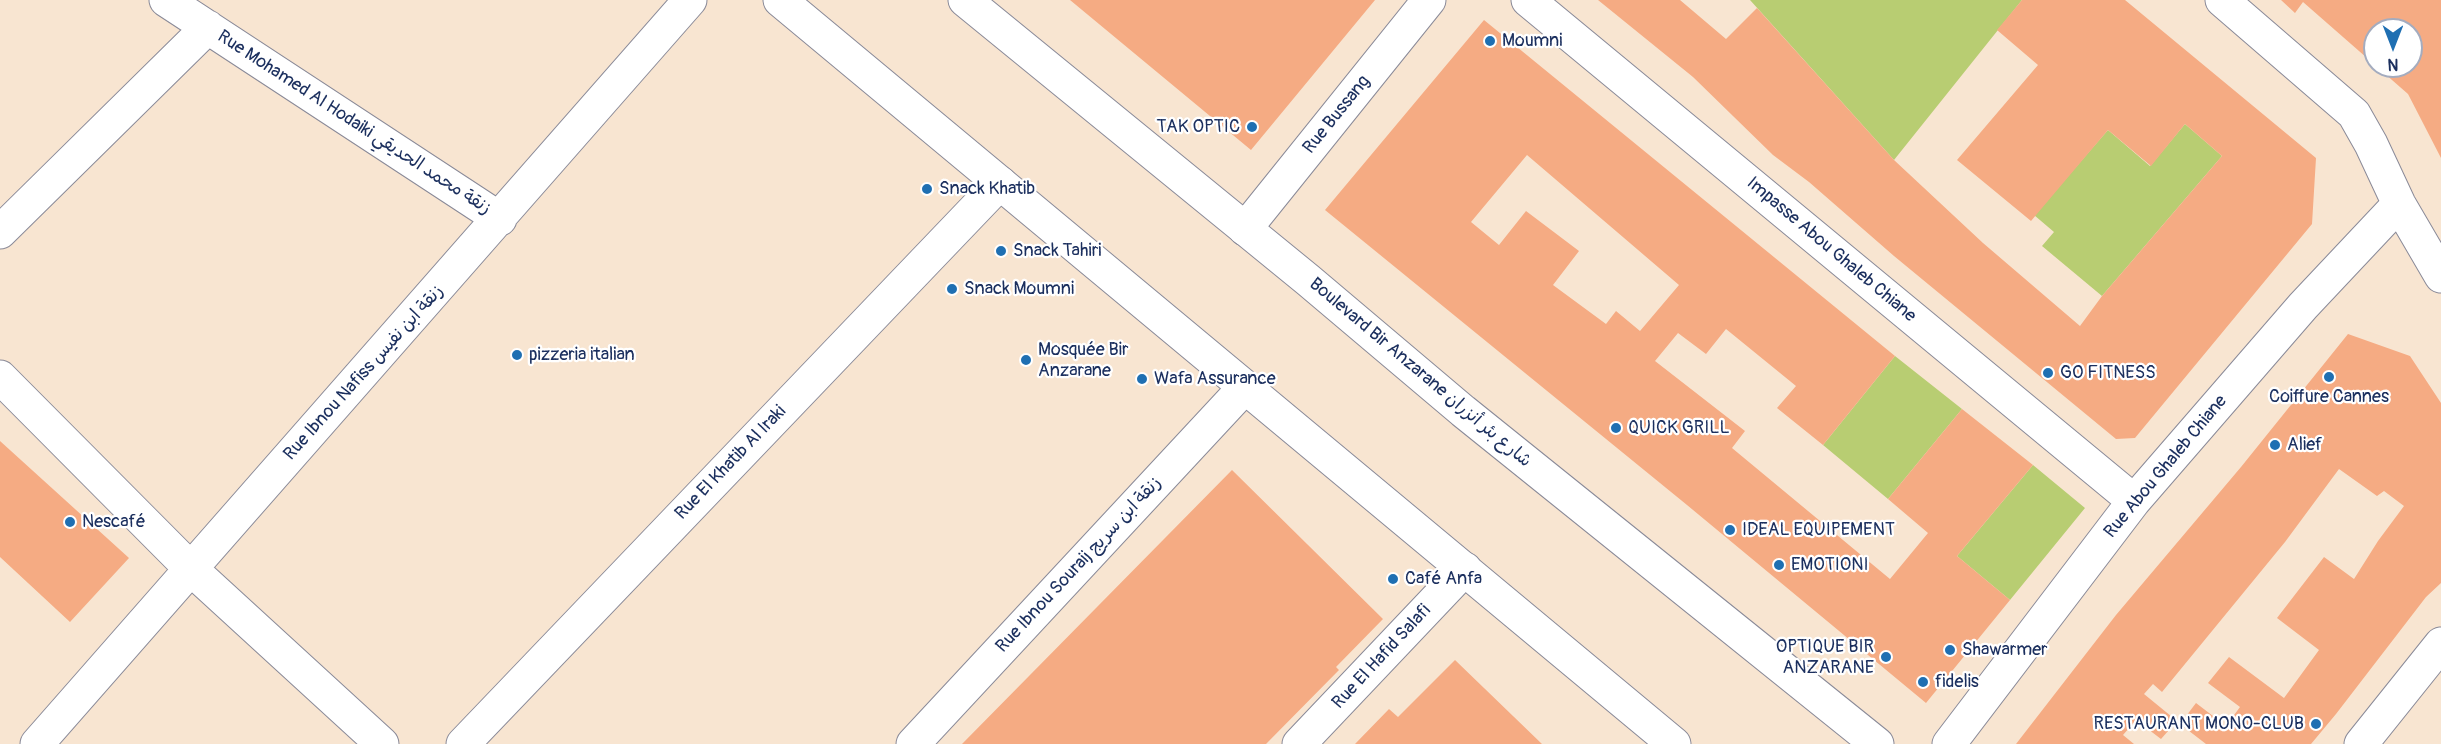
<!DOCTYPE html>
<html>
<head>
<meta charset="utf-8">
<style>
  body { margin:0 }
  #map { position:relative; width:2441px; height:744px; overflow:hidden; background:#f8e5d1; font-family:Pangolin,sans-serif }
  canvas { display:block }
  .north { position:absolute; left:2363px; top:18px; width:60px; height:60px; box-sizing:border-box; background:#fff; border:2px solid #a4acbf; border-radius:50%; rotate:180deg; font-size:16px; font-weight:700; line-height:24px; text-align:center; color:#1b2f5e }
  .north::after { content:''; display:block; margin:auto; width:21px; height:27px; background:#1f6fb2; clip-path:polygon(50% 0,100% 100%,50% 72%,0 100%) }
</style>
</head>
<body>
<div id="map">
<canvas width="2441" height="744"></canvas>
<div class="north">N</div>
</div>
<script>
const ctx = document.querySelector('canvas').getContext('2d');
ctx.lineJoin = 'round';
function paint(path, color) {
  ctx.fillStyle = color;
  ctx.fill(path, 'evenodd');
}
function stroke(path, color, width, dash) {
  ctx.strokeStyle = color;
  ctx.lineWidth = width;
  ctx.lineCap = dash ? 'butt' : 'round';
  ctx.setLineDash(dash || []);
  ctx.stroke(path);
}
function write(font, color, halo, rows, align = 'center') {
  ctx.font = font + ' Pangolin,"Playpen Sans Arabic",sans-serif';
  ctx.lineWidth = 4.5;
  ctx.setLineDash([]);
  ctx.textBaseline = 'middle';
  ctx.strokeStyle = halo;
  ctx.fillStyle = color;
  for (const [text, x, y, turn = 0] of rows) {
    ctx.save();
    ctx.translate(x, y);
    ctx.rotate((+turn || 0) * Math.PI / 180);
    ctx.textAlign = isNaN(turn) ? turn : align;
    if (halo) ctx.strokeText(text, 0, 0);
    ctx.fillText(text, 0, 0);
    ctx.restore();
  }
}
const green = new Path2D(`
  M 1750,0 L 2022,0 L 1894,160 Z
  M 2185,124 L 2222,156 L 2102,296 L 2042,246 L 2054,232 L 2034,215 L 2108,130 L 2150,166 Z
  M 1895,356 L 1962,409 L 1888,499 L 1823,445 Z
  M 2033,465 L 2085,508 L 2010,600 L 1957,556 Z`);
const building = new Path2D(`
  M 1070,0 L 1375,0 L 1251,150 Z
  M 1598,0 L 1680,0 L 1726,39 L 1757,8 L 1894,160 L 1983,243 L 2080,326 L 2102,296 L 2222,156 L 2185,124 L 2151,166 L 2108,130 L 2031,221 L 1957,160 L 2038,65 L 1997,30 L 2022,0 L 2125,0 L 2316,158 L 2312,224 L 2135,438 L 2116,439 L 1894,256 L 1809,182 L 1773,155 L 1693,77 Z
  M 2281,0 L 2441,0 L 2441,158 L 2408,94 L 2376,66 L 2411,66 L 2411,30 L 2375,30 L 2375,65 L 2303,2 L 2295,13 Z
  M 1484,20 L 1895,356 L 1823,445 L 1777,408 L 1796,386 L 1726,329 L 1706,354 L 1678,333 L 1655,361 L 1745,431 L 1732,448 L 1890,579 L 1928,533 L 1888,499 L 1962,409 L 2033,465 L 1957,556 L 2010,600 L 1926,703 L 1687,505 L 1325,210 ZM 1527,155 L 1679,285 L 1640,331 L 1616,311 L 1606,324 L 1553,285 L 1579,251 L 1526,211 L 1499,245 L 1471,222 Z
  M 2348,334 L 2410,356 L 2441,403 L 2441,583 L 2426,597 L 2336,714 L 2311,744 L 2206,744 L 2180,724 L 2196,703 L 2226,726 L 2240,707 L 2208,683 L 2229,657 L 2284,698 L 2319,650 L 2277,618 L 2324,557 L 2354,579 L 2378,541 L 2404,506 L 2384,491 L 2377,496 L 2339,469 L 2285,542 L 2162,692 L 2153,684 L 2144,694 L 2177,721 L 2161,739 L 2136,720 L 2123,735 L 2134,744 L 2016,744 L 2116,615 L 2241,467 Z
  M 0,441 L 129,558 L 70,622 L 0,557 Z
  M 1232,470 L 1383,619 L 1336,667 L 1339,670 L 1266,744 L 962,744 Z
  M 1455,660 L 1542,744 L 1355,744 L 1389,709 L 1398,717 Z`);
const street = new Path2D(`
  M 166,0 L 500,219
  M 1528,0 L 2134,501
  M 2222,0 L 2354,114 L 2371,144 L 2399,204 L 2441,276
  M 1245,229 L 1429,0
  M 0,232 L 208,27
  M 0,377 L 191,569 L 382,744
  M 37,744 L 690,0
  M 463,744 L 1000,183
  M 913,744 L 1245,387
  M 1299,744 L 1465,569
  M 1949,744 L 2134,501 L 2303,306 L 2399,204
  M 2361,744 L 2441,644`);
const secondary = new Path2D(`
  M 780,0 L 1674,744
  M 965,0 L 1308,280 L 1463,411 L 1877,744`);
const markers = [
  [1490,41,6,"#1f6fb2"],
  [1252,127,6,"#1f6fb2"],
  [927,189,6,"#1f6fb2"],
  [1001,251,6,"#1f6fb2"],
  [952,289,6,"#1f6fb2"],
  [517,355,6,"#1f6fb2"],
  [1026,360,6,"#1f6fb2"],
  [2048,373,6,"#1f6fb2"],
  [2329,377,6,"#1f6fb2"],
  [1142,379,6,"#1f6fb2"],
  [1616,428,6,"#1f6fb2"],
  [2275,445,6,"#1f6fb2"],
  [70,522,6,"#1f6fb2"],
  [1730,530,6,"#1f6fb2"],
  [1779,565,6,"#1f6fb2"],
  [1393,579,6,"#1f6fb2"],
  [1950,650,6,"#1f6fb2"],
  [1886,657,6,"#1f6fb2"],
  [1923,682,6,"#1f6fb2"],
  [2316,724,6,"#1f6fb2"]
];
const poiNames = [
  ["Moumni",1502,41],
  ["TAK OPTIC",1240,127,"right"],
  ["Snack Khatib",939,189],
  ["Snack Tahiri",1013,251],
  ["Snack Moumni",964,289],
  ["Mosquée Bir",1038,350],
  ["Anzarane",1038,371],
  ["pizzeria italian",529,355],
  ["GO FITNESS",2060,373],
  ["Wafa Assurance",1154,379],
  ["Coiffure Cannes",2329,397,"center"],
  ["QUICK GRILL",1628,428],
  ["Alief",2287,445],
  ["Nescafé",82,522],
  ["IDEAL EQUIPEMENT",1742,530],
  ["EMOTIONI",1791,565],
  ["Café Anfa",1405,579],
  ["OPTIQUE BIR",1874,647,"right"],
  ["ANZARANE",1874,668,"right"],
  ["Shawarmer",1962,650],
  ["fidelis",1935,682],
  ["RESTAURANT MONO-CLUB",2304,724,"right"]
];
const streetNames = [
  ["Rue Bussang",1337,115,-51],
  ["Rue Mohamed Al Hodaiki زنقة محمد الحديقي",354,123,33],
  ["Impasse Abou Ghaleb Chiane",1831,250,40],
  ["Rue Ibnou Nafiss زنقة ابن نفيس",364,373,-48],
  ["Boulevard Bir Anzarane شارع بئر أنزران",1420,373,40],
  ["Rue El Khatib Al Iraki",731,463,-46],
  ["Rue Abou Ghaleb Chiane",2166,467,-50],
  ["Rue Ibnou Souraij زنقة ابن سريج",1079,565,-47],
  ["Rue El Hafid Salafi",1382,657,-47]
];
paint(green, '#b8cd72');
paint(building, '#f5ab83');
stroke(street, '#8a8a98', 35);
stroke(secondary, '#8a8a98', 35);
stroke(street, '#fff', 33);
stroke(secondary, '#fff', 33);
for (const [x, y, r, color] of markers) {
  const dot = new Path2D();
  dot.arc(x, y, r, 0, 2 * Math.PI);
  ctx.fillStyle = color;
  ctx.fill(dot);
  stroke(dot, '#fff', 2);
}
write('18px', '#1b2f5e', '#fff', poiNames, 'left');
write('18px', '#1b2f5e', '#fff', streetNames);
</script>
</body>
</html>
